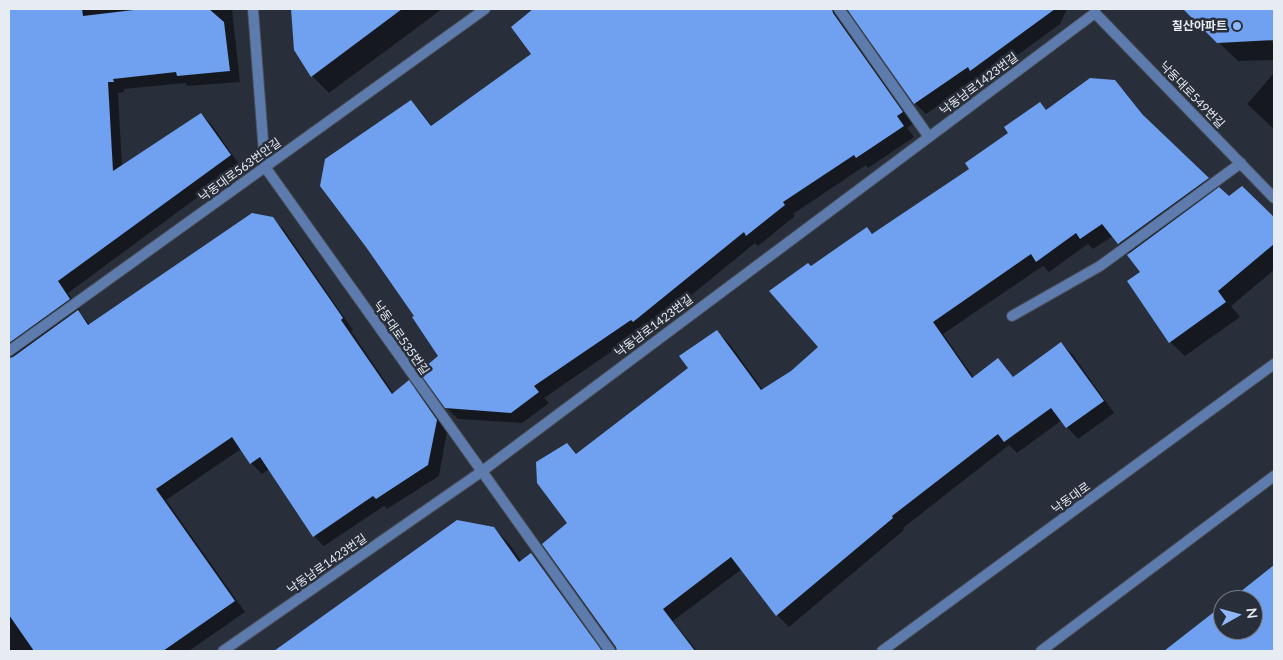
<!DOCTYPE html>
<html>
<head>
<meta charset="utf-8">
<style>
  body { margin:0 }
  #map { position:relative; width:1283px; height:660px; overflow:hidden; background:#292f3a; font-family:Lato,sans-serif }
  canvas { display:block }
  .frame { position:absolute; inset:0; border:10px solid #e7ebf2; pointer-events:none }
  .north { position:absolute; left:1213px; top:590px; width:50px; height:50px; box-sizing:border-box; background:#292f3a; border:1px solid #757a84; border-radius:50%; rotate:83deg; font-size:14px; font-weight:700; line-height:20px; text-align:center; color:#e7ebf2 }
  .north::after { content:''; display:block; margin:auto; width:18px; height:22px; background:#8fb8fd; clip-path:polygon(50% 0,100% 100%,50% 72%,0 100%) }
</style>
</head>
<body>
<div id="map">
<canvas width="1283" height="660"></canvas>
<div class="frame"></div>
<div class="north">N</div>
</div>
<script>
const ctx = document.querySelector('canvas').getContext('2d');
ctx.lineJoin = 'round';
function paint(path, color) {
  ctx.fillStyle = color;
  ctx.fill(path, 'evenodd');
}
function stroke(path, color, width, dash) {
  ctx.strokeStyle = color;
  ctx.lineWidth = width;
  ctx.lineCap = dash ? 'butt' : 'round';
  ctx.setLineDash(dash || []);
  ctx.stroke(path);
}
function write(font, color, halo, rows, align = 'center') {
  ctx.font = font + ' Lato,"Noto Sans KR",sans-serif';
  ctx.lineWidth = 5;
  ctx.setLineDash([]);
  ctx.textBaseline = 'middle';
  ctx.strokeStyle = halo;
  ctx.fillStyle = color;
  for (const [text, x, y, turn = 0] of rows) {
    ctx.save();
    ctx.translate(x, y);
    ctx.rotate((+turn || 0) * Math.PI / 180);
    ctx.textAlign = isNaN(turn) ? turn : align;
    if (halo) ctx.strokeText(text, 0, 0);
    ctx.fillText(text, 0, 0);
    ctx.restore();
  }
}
const shadow = new Path2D(`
  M 9,9 L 232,9 L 240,82 L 188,86 L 185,83 L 124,89 L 124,92 L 118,93 L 122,166 L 201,114 L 212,125 L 240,166 L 68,293 L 80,310 L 78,311 L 90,325 L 273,219 L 284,230 L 353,330 L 351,331 L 394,394 L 409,382 L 419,393 L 447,431 L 439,476 L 387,509 L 384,506 L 324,546 L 314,536 L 269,469 L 262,474 L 251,463 L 241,449 L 166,500 L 245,612 L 189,651 L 9,651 L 9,560 L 11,558 L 9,555 L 9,392 L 13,389 L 9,383 Z
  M 293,9 L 442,9 L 329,93 L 312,76 L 295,50 Z
  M 535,9 L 1067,9 L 1060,24 L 982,81 L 979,78 L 926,114 L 915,103 L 852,13 L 846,15 L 843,21 L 844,25 L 913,124 L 907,128 L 914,137 L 868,168 L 866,165 L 793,214 L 795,216 L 758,246 L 755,243 L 645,333 L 643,330 L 544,398 L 549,403 L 522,423 L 458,419 L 446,407 L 439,357 L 416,316 L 411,102 L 422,113 L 432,126 L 532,54 L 513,27 Z
  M 1184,9 L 1274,9 L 1274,33 L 1263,34 L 1274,44 L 1274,60 L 1238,61 Z
  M 1274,73 L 1274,129 L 1247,104 Z
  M 1115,82 L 1127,94 L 1152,126 L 1229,198 L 1271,216 L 1274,213 L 1274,270 L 1231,306 L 1240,317 L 1185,356 L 1170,342 L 1142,272 L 1130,254 L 1113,236 L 1093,249 L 1088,244 L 1049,272 L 1043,266 L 943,334 L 974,378 L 998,360 L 1014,378 L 1061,343 L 1073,355 L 1114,413 L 1078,439 L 1067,427 L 1062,420 L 1017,453 L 1009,445 L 903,528 L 904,530 L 789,627 L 777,615 L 742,569 L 673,621 L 697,651 L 652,651 L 563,528 L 568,524 L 567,444 L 578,455 L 689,368 L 717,331 L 729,343 L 763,390 L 792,372 L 820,347 L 811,268 L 867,228 L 873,234 L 971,169 L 1010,134 L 1040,103 L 1047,111 Z
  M 457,521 L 494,528 L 510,545 L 529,572 L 536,579 L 585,651 L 276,651 Z
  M 1274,567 L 1274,651 L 1166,651 L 1223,607 L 1223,630 L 1253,630 L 1253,600 L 1232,600 Z`);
const building = new Path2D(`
  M 9,9 L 82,9 L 83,16 L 142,9 L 209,9 L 224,22 L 230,71 L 177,76 L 176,72 L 113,79 L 114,82 L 108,82 L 113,171 L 201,113 L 231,155 L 58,281 L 70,299 L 9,343 Z
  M 291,9 L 402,9 L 311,77 L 294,50 Z
  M 533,9 L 832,9 L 833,13 L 903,112 L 897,116 L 904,126 L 856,158 L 854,155 L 783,202 L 785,205 L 746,236 L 744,232 L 633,322 L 631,320 L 534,386 L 539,392 L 511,413 L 445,408 L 419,372 L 438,356 L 412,317 L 414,316 L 366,247 L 320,186 L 325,159 L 411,100 L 431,126 L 531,54 L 511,27 Z
  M 847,9 L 1055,9 L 970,71 L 968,67 L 914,104 Z
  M 1183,9 L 1274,9 L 1274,40 L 1217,43 Z
  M 1090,78 L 1115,80 L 1143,115 L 1209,178 L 1118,244 L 1102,224 L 1080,239 L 1076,233 L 1036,262 L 1031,254 L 933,322 L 972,378 L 998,358 L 1013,377 L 1061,342 L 1104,401 L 1066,428 L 1051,408 L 1004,442 L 998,434 L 892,516 L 893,518 L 776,616 L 731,557 L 663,609 L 695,651 L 617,651 L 616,647 L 542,544 L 567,523 L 537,483 L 536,462 L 567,443 L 576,454 L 688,368 L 679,356 L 717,330 L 761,390 L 791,371 L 818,347 L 769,291 L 808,263 L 811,266 L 867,227 L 872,234 L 969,169 L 965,163 L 1008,133 L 1004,127 L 1040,102 L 1046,110 Z
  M 1242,186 L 1274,217 L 1274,244 L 1218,291 L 1226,302 L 1169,343 L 1127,281 L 1140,272 L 1127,255 L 1219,187 L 1229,196 Z
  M 252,213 L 273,217 L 343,318 L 341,320 L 392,394 L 409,380 L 437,420 L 428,465 L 376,499 L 373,496 L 313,537 L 260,457 L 250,464 L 232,437 L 156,489 L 235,601 L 163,651 L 34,651 L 9,615 L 9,358 L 13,357 L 78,310 L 88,325 Z
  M 457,520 L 494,527 L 519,562 L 531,553 L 602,651 L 274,651 Z
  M 1274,565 L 1274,651 L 1164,651 L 1223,605 L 1223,630 L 1253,630 L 1253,600 L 1230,600 Z`);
const service = new Path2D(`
  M 253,9 L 265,167 L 610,651
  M 839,9 L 929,137
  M 1095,9 L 1095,13 L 1274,198
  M 1012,316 L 1100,266 L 1241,163
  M 9,351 L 485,9
  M 223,651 L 481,472 L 1095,13`);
const tertiary = new Path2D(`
  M 882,651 L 1274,364
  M 1041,651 L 1274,476`);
const markers = [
  [1237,26,5,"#8fb8fd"]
];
const poiNames = [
  ["칠산아파트",1227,26]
];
const streetNames = [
  ["낙동남로1423번길",979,84,-37],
  ["낙동대로549번길",1192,95,46],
  ["낙동대로563번안길",240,170,-36],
  ["낙동남로1423번길",654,326,-37],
  ["낙동대로535번길",401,338,55],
  ["낙동대로",1071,498,-36],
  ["낙동남로1423번길",327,564,-35]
];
paint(shadow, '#0007');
paint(building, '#70a1f0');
stroke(service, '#474d57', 12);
stroke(tertiary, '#474d57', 12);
stroke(service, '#5d7cad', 10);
stroke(tertiary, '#5d7cad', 10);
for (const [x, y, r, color] of markers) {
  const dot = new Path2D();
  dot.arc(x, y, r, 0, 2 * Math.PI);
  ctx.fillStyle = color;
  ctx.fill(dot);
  stroke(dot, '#292f3a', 2);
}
write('bold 12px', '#e7ebf2', '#292f3a', poiNames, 'right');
write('12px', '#e7ebf2', '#292f3a', streetNames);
</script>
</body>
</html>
